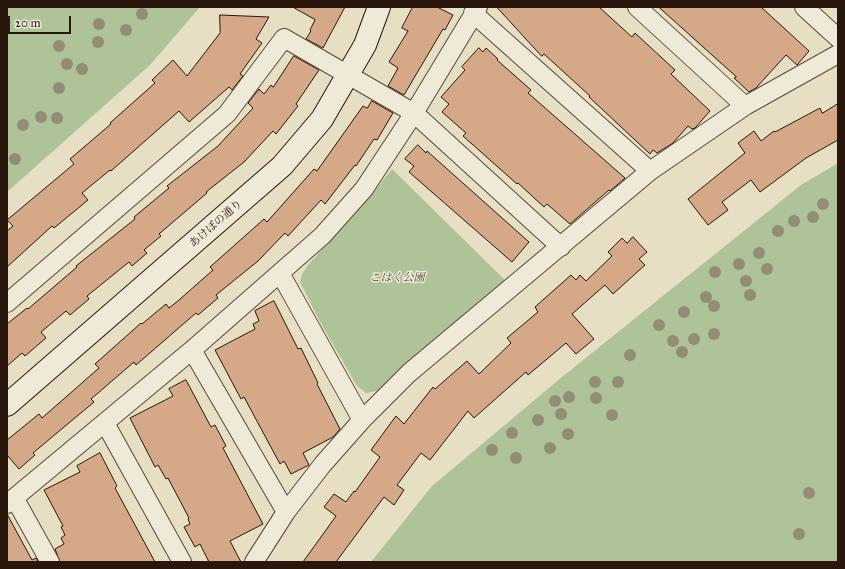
<!DOCTYPE html>
<html>
<head>
<meta charset="utf-8">
<style>
  body { margin:0 }
  #map { position:relative; width:845px; height:569px; overflow:hidden; background:#e7dfc3; font-family:"IM FELL Great Primer",serif }
  canvas { display:block }
  .frame { position:absolute; inset:0; border:8px solid #29160c; pointer-events:none }
  .scale { position:absolute; left:8px; top:16px; width:63px; height:18px; box-sizing:border-box; border:2px solid #29160c; border-top:0; padding-left:5px; font-size:12px; line-height:14px; white-space:nowrap; color:#29160c; -webkit-text-stroke:3px #efead8; paint-order:stroke }
</style>
</head>
<body>
<div id="map">
<canvas width="845" height="569"></canvas>
<div class="frame"></div>
<div class="scale">20 m</div>
</div>
<script>
const ctx = document.querySelector('canvas').getContext('2d');
ctx.lineJoin = 'round';
function paint(path, color) {
  ctx.fillStyle = color;
  ctx.fill(path, 'evenodd');
}
function stroke(path, color, width, dash) {
  ctx.strokeStyle = color;
  ctx.lineWidth = width;
  ctx.lineCap = dash ? 'butt' : 'round';
  ctx.setLineDash(dash || []);
  ctx.stroke(path);
}
function write(font, color, halo, rows, align = 'center') {
  ctx.font = font + ' "IM FELL Great Primer","Noto Serif JP",serif';
  ctx.lineWidth = 3;
  ctx.setLineDash([]);
  ctx.textBaseline = 'middle';
  ctx.strokeStyle = halo;
  ctx.fillStyle = color;
  for (const [text, x, y, turn = 0] of rows) {
    ctx.save();
    ctx.translate(x, y);
    ctx.rotate((+turn || 0) * Math.PI / 180);
    ctx.textAlign = isNaN(turn) ? turn : align;
    if (halo) ctx.strokeText(text, 0, 0);
    ctx.fillText(text, 0, 0);
    ctx.restore();
  }
}
const green = new Path2D(`
  M 7,7 L 200,7 L 150,65 L 7,192 Z
  M 838,163 L 838,562 L 371,562 L 432,486 L 562,377 L 801,185 Z
  M 392,169 L 507,282 L 382,390 L 366,393 L 357,386 L 319,320 L 300,282 L 302,274 L 308,265 L 357,212 Z`);
const building = new Path2D(`
  M 293,7 L 345,7 L 323,48 L 306,39 L 311,31 L 310,30 L 315,20 Z
  M 413,7 L 437,7 L 453,15 L 445,30 L 443,29 L 404,95 L 388,86 L 398,68 L 389,62 L 408,31 L 402,28 Z
  M 497,7 L 599,7 L 632,37 L 635,33 L 675,70 L 671,74 L 710,111 L 695,128 L 692,129 L 688,126 L 673,143 L 657,153 L 653,150 L 650,154 L 589,97 L 590,96 L 544,54 L 542,56 Z
  M 659,7 L 761,7 L 809,51 L 797,65 L 786,55 L 756,88 L 749,92 L 734,78 L 736,77 Z
  M 220,15 L 269,17 L 256,39 L 262,43 L 240,74 L 243,76 L 232,90 L 229,87 L 189,122 L 179,111 L 111,171 L 110,170 L 82,193 L 88,200 L 54,228 L 52,226 L 7,267 L 7,231 L 13,226 L 7,220 L 74,164 L 70,159 L 111,124 L 110,123 L 155,83 L 152,80 L 173,60 L 187,76 L 220,33 Z
  M 479,48 L 483,52 L 486,48 L 498,59 L 497,60 L 531,90 L 528,93 L 625,178 L 610,191 L 609,190 L 570,224 L 547,204 L 544,207 L 518,183 L 517,184 L 463,136 L 466,133 L 442,112 L 449,104 L 441,97 L 465,70 L 462,67 Z
  M 294,56 L 319,70 L 296,104 L 298,106 L 276,134 L 273,131 L 244,162 L 206,192 L 207,193 L 159,234 L 161,236 L 144,250 L 147,253 L 132,266 L 129,262 L 87,296 L 89,299 L 70,315 L 66,311 L 41,332 L 46,338 L 25,356 L 22,353 L 7,366 L 7,324 L 27,308 L 28,309 L 77,267 L 76,266 L 135,219 L 134,217 L 169,188 L 167,186 L 218,146 L 253,108 L 248,103 L 259,89 L 264,94 L 271,85 L 273,87 Z
  M 372,101 L 393,113 L 377,140 L 374,139 L 356,166 L 355,165 L 325,204 L 321,200 L 288,236 L 285,233 L 258,261 L 216,295 L 218,298 L 198,315 L 196,313 L 136,365 L 134,362 L 91,399 L 94,402 L 33,453 L 35,455 L 19,469 L 7,455 L 7,440 L 39,414 L 42,418 L 99,368 L 95,364 L 141,323 L 142,324 L 166,304 L 169,308 L 179,300 L 213,270 L 210,267 L 264,219 L 267,222 L 314,169 L 317,171 L 363,106 L 367,108 Z
  M 838,104 L 838,140 L 806,158 L 760,192 L 751,180 L 722,202 L 728,210 L 708,225 L 688,199 L 745,153 L 738,143 L 754,131 L 761,141 L 774,131 L 775,132 L 820,108 L 822,113 Z
  M 418,145 L 426,153 L 427,151 L 529,242 L 512,262 L 409,172 L 414,166 L 405,159 Z
  M 633,237 L 647,252 L 639,259 L 645,265 L 613,294 L 605,285 L 572,314 L 594,339 L 576,354 L 566,343 L 528,375 L 526,372 L 474,418 L 468,411 L 430,460 L 421,453 L 397,485 L 404,490 L 394,505 L 384,497 L 336,562 L 303,562 L 336,516 L 324,507 L 334,494 L 346,502 L 354,491 L 355,492 L 380,457 L 371,450 L 396,416 L 404,424 L 433,387 L 435,389 L 467,361 L 479,374 L 511,343 L 507,338 L 538,312 L 535,307 L 571,275 L 576,280 L 580,275 L 586,281 L 612,256 L 608,252 L 622,238 L 627,243 Z
  M 274,301 L 298,349 L 301,348 L 318,383 L 317,384 L 340,429 L 333,437 L 303,453 L 309,465 L 291,474 L 284,461 L 280,464 L 244,397 L 241,399 L 215,350 L 255,329 L 253,324 L 259,321 L 255,311 Z
  M 186,380 L 211,427 L 215,425 L 226,446 L 223,448 L 263,524 L 230,541 L 241,562 L 209,562 L 200,544 L 195,547 L 184,527 L 190,524 L 188,519 L 189,518 L 168,478 L 166,479 L 158,465 L 155,467 L 130,418 L 173,396 L 169,389 Z
  M 100,453 L 117,486 L 115,488 L 155,562 L 60,562 L 55,549 L 64,544 L 61,538 L 65,535 L 61,527 L 63,526 L 44,490 L 80,472 L 77,466 Z
  M 7,514 L 32,560 L 36,558 L 38,562 L 7,562 Z`);
const street = new Path2D(`
  M 637,7 L 745,106
  M 804,7 L 838,38
  M 473,13 L 650,171
  M 280,273 L 362,420
  M 7,303 L 227,114 L 284,38 L 414,113 L 561,247
  M 192,350 L 286,512
  M 105,423 L 182,562
  M 15,499 L 50,562
  M 7,504 L 192,350 L 322,236 L 364,189 L 414,113 L 478,7
  M 254,562 L 286,512 L 323,464 L 362,420 L 409,373 L 650,171 L 745,106 L 838,54`);
const secondary = new Path2D(`
  M 7,405 L 282,166 L 322,119 L 365,45 L 379,7`);
const trees = [
  [142,14],
  [99,24],
  [126,30],
  [98,42],
  [59,46],
  [67,64],
  [82,69],
  [59,88],
  [41,117],
  [57,118],
  [23,125],
  [15,159],
  [823,204],
  [813,217],
  [794,221],
  [778,231],
  [759,253],
  [739,264],
  [767,269],
  [715,272],
  [746,281],
  [750,295],
  [706,297],
  [714,306],
  [684,312],
  [659,325],
  [714,334],
  [694,339],
  [673,341],
  [682,352],
  [630,355],
  [595,382],
  [618,382],
  [569,397],
  [596,398],
  [555,401],
  [561,414],
  [612,415],
  [538,420],
  [512,433],
  [568,434],
  [550,448],
  [492,450],
  [516,458],
  [809,493],
  [799,534]
];
const streetNames = [
  ["あけぼの通り",216,224,-41]
];
const parkNames = [
  ["こはく公園",397,278]
];
paint(green, '#afc399');
paint(building, '#d5a888');
stroke(building, '#29160c', 1);
stroke(street, '#58483a', 20);
stroke(secondary, '#29160c', 24);
stroke(street, '#efead8', 18);
stroke(secondary, '#efead8', 22);
ctx.fillStyle = '#948d75';
for (const [x, y] of trees) {
  ctx.beginPath();
  ctx.arc(x, y, 6, 0, 2 * Math.PI);
  ctx.fill();
}
write('11px', '#29160c', '#efead8', streetNames);
write('italic 11px', '#514a36', '#efead8', parkNames);
</script>
</body>
</html>
